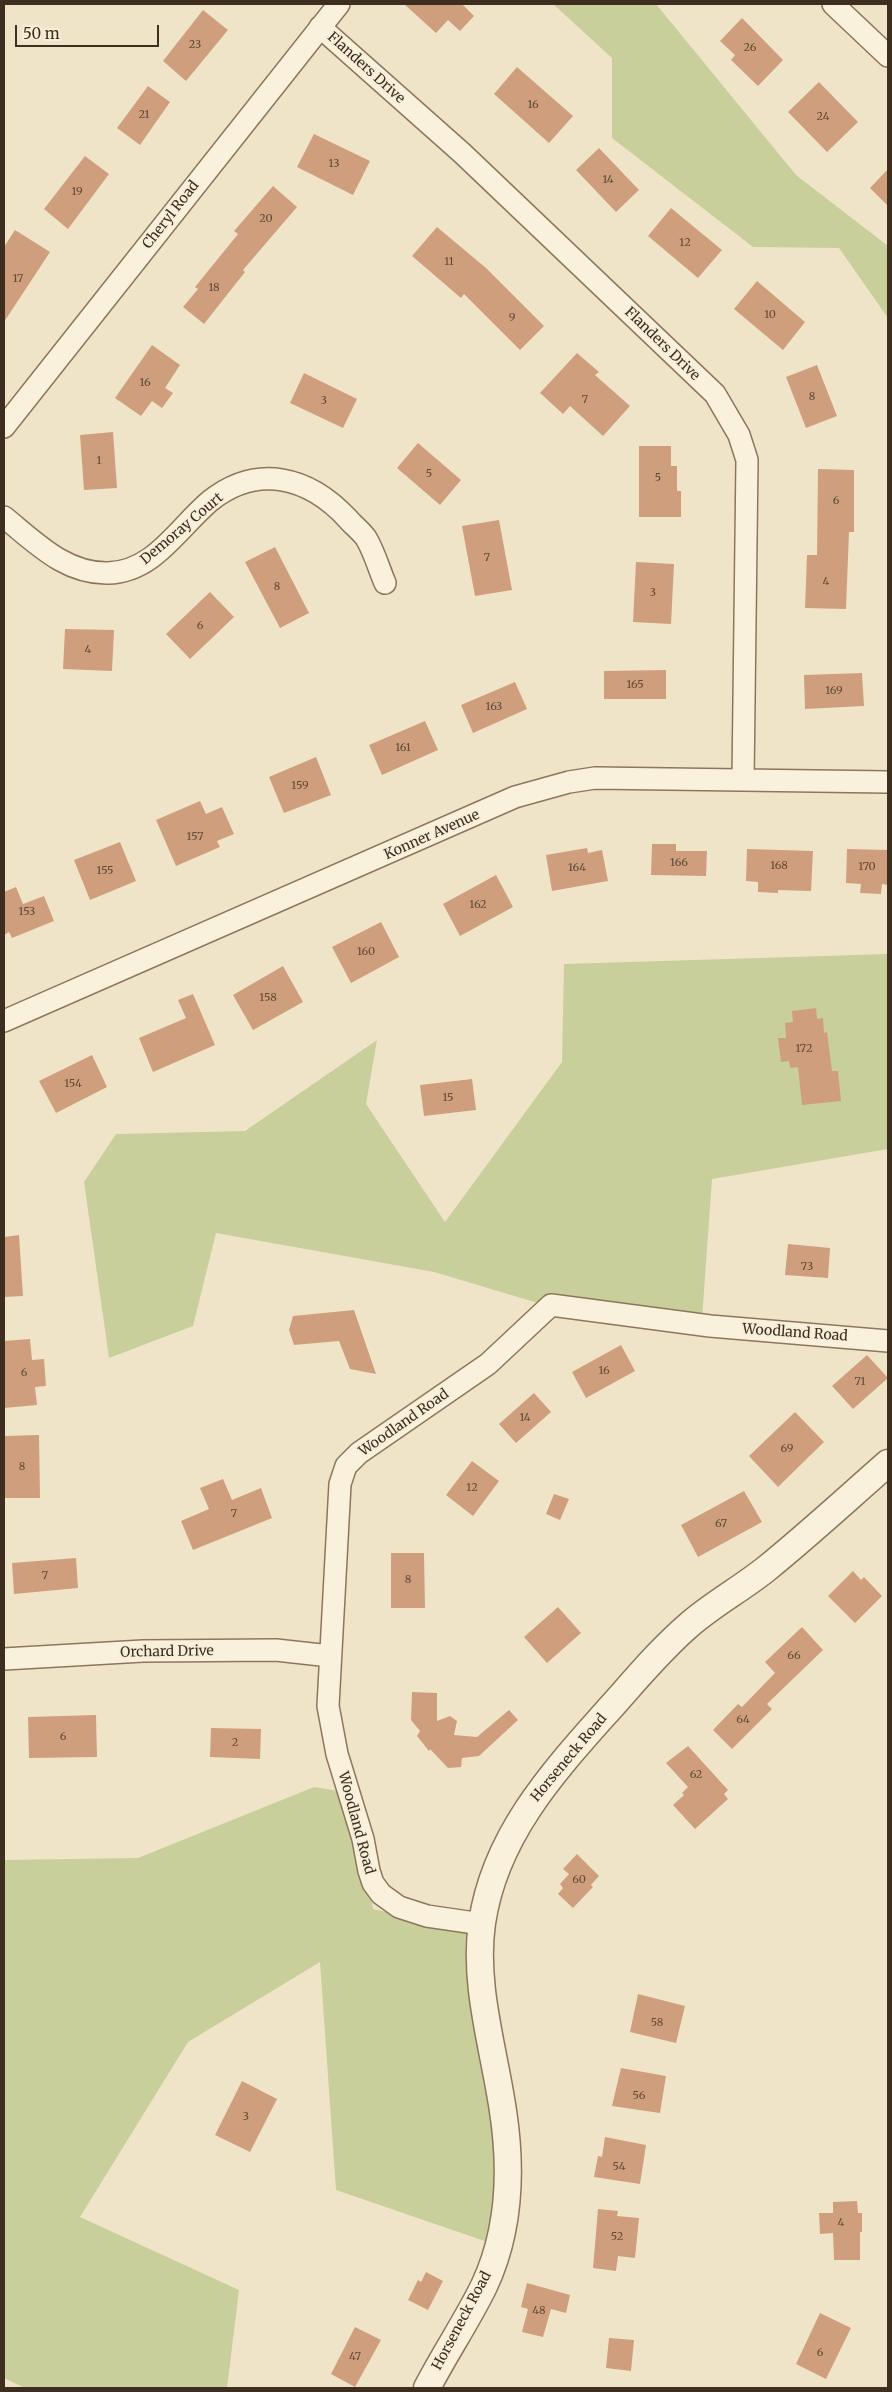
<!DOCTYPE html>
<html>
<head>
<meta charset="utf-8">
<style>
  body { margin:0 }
  #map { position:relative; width:892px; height:2392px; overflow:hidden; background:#f0e4c8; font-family:Merriweather,serif }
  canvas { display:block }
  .frame { position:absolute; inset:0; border:5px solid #3d2e20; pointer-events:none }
  .scale { position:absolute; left:15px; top:25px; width:144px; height:22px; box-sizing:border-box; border:2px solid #3d2e20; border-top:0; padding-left:6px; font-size:15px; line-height:18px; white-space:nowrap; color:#3d2e20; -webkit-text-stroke:4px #f7eed8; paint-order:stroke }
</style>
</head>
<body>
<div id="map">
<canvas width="892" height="2392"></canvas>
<div class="frame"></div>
<div class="scale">50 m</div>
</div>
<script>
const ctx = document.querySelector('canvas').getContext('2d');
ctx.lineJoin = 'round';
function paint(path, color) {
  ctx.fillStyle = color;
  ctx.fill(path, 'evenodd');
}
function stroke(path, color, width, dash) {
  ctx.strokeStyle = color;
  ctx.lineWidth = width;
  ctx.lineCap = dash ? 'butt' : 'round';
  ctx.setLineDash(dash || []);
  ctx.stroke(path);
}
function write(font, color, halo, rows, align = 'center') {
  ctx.font = font + ' Merriweather,serif';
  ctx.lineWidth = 4;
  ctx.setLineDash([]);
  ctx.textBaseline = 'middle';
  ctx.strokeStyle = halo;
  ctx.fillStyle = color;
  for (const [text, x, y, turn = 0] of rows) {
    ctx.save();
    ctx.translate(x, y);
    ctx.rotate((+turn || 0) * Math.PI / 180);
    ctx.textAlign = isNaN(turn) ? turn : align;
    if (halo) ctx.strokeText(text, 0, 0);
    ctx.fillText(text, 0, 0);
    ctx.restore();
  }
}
const green = new Path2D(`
  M 553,4 L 656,4 L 796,175 L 888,246 L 888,318 L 839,248 L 753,247 L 612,138 L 612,58 Z
  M 888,954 L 888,1149 L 712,1179 L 702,1319 L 558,1309 L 434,1272 L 216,1233 L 193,1326 L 109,1358 L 84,1182 L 116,1134 L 245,1131 L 377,1040 L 366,1104 L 445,1222 L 562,1062 L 564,964 Z
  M 314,1787 L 351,1793 L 373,1909 L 481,1933 L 502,2247 L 336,2190 L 320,1962 L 188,2042 L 80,2217 L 239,2290 L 227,2388 L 25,2388 L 4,2378 L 4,1860 L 138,1858 Z`);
const building = new Path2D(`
  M 404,4 L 462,4 L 474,16 L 460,31 L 448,20 L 436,33 Z
  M 203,10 L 228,30 L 186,81 L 163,61 Z
  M 742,18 L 783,60 L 758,86 L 731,60 L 735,55 L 720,41 Z
  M 517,67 L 573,116 L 549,143 L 494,94 Z
  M 819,82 L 858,122 L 827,152 L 788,112 Z
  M 148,86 L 170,102 L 140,145 L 117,128 Z
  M 314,134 L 370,161 L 353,195 L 297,167 Z
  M 599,148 L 639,190 L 616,212 L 576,170 Z
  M 85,156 L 109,174 L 68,229 L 44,209 Z
  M 888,169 L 888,206 L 870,188 Z
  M 273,186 L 297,207 L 243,270 L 245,272 L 204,324 L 183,307 L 198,289 L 195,287 L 238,234 L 234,231 Z
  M 671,208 L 722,250 L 698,278 L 648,236 Z
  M 437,227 L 486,268 L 544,326 L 520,350 L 464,294 L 461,298 L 412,256 Z
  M 15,230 L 50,252 L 4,322 L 4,247 Z
  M 757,281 L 805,322 L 783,350 L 734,309 Z
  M 152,345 L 180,365 L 165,388 L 173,393 L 162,408 L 152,401 L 141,416 L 115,398 Z
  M 577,353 L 599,372 L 595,375 L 630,406 L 603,436 L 570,406 L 563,414 L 540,393 Z
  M 817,365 L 837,416 L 806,428 L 786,377 Z
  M 304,373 L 357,399 L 343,428 L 290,403 Z
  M 113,432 L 117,488 L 84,490 L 80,435 Z
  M 418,443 L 461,480 L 440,505 L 397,468 Z
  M 639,446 L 671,446 L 671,466 L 677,466 L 677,491 L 681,491 L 681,517 L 639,517 Z
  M 818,469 L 854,470 L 854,532 L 849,532 L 846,609 L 805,608 L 807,555 L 817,555 Z
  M 499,520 L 512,590 L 475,596 L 462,526 Z
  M 275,547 L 309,613 L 280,628 L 245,562 Z
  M 636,562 L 674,564 L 671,624 L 633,622 Z
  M 210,592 L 234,617 L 190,659 L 166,634 Z
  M 65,629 L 114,630 L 112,671 L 63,669 Z
  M 666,670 L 666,699 L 604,699 L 604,671 Z
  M 862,673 L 864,706 L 805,709 L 804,675 Z
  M 515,682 L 527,709 L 473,733 L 461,705 Z
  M 425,721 L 438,750 L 382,775 L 369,745 Z
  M 316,757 L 331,795 L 284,813 L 269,777 Z
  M 200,801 L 206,814 L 222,807 L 234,834 L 217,841 L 220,847 L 176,866 L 156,820 Z
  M 120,842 L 136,881 L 90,900 L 74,860 Z
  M 652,844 L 676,844 L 676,851 L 707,851 L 706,876 L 651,875 Z
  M 587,848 L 588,853 L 602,850 L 608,881 L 552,891 L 546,855 Z
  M 747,849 L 813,851 L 811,891 L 778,890 L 778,893 L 758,892 L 758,882 L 746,881 Z
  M 847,849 L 888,850 L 888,885 L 882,884 L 881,894 L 860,893 L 861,884 L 846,883 Z
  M 496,875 L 513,907 L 460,936 L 443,904 Z
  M 16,887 L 23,904 L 44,896 L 54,921 L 12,938 L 9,932 L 4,935 L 4,892 Z
  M 381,922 L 399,957 L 351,983 L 332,947 Z
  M 283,966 L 303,1002 L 253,1030 L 233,995 Z
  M 193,994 L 215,1045 L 153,1072 L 139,1038 L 186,1018 L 178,1000 Z
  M 816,1008 L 817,1019 L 823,1018 L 824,1033 L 827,1032 L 832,1071 L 838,1071 L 841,1101 L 802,1105 L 798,1067 L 790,1068 L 789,1061 L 781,1062 L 778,1038 L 786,1038 L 785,1023 L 793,1022 L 792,1011 Z
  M 92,1055 L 107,1087 L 56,1113 L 39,1081 Z
  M 472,1079 L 476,1110 L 424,1116 L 420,1085 Z
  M 19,1235 L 23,1296 L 4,1297 L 4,1237 Z
  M 788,1244 L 830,1248 L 828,1278 L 785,1275 Z
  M 354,1310 L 376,1374 L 350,1369 L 339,1341 L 294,1345 L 289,1330 L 293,1316 Z
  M 30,1339 L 32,1360 L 44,1359 L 46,1386 L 35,1387 L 37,1405 L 4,1408 L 4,1341 Z
  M 621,1345 L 635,1371 L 586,1398 L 572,1372 Z
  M 867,1355 L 888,1378 L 853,1409 L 832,1386 Z
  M 534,1393 L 551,1412 L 516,1443 L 499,1424 Z
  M 795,1412 L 824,1442 L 778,1487 L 749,1456 Z
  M 39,1435 L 40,1498 L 4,1498 L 4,1436 Z
  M 472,1461 L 499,1481 L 473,1516 L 446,1495 Z
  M 223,1479 L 232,1500 L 261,1488 L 272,1518 L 193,1550 L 181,1521 L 209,1509 L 200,1488 Z
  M 744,1491 L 762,1522 L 698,1557 L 681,1525 Z
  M 554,1494 L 569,1499 L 560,1520 L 546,1514 Z
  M 391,1553 L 424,1553 L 425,1608 L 391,1608 Z
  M 76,1558 L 78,1588 L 14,1594 L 12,1563 Z
  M 853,1571 L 861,1580 L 864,1577 L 882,1596 L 855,1623 L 828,1596 Z
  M 558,1607 L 581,1633 L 547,1663 L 524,1637 Z
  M 802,1627 L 823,1650 L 767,1704 L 772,1709 L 732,1749 L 713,1730 L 738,1704 L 742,1707 L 775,1673 L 765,1662 Z
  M 412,1692 L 437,1693 L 437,1721 L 450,1716 L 457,1721 L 454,1735 L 477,1737 L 509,1710 L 518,1720 L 479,1756 L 462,1758 L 461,1767 L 448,1768 L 430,1749 L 429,1751 L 417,1736 L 420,1731 L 411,1720 Z
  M 96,1715 L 97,1757 L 29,1758 L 28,1717 Z
  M 211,1728 L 261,1729 L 260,1759 L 210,1757 Z
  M 688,1746 L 728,1790 L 724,1794 L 728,1799 L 695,1829 L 673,1805 L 684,1795 L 682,1793 L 688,1787 L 666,1763 Z
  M 577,1854 L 599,1876 L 591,1885 L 593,1887 L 573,1908 L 558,1894 L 563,1888 L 560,1884 L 569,1874 L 563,1869 Z
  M 638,1994 L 685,2006 L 676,2043 L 630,2032 Z
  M 621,2068 L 666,2076 L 660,2113 L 612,2106 Z
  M 242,2081 L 277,2099 L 250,2152 L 215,2135 Z
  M 605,2137 L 646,2145 L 640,2184 L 594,2177 L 598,2156 L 602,2157 Z
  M 857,2201 L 858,2213 L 862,2213 L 862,2232 L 860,2232 L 860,2260 L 834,2260 L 833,2233 L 820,2234 L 819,2213 L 833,2213 L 833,2202 Z
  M 598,2209 L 618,2211 L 617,2216 L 639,2218 L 635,2258 L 618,2256 L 616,2271 L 593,2268 Z
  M 426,2272 L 443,2281 L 428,2310 L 408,2300 L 418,2280 L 421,2282 Z
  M 527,2283 L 570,2295 L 566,2313 L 551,2309 L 543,2337 L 522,2332 L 528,2309 L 521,2307 Z
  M 820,2313 L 851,2328 L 826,2379 L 796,2364 Z
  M 355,2327 L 381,2340 L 355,2387 L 331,2374 Z
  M 609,2338 L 634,2340 L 631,2371 L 606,2368 Z`);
const minor = new Path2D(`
  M 833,4 L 888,56
  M 320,27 L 462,153 L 715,394 L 739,435 L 747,460 L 743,780
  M 4,427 L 339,4
  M 4,517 C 35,542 65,574 108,573 C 154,572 178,528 210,501 C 258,463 309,477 348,519 C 353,525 361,531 366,538 C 374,551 379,569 385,583
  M 4,1021 L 515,797 L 569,782 L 595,778 L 888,782
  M 4,1659 L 143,1651 L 276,1650 L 330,1656
  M 482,1924 L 427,1916 L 399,1907 L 381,1894 L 373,1883 L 369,1871 L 363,1839 L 337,1754 L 328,1706 L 340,1484 L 346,1466 L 359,1453 L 488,1364 L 551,1305 L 710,1326 L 888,1341`);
const tertiary = new Path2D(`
  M 427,2388 C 445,2353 467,2321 484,2286 C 510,2231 512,2170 503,2111 C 494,2049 473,1985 482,1923 C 495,1834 555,1770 612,1706 C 637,1678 661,1649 689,1625 C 713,1604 741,1589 766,1569 C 808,1535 848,1498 888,1463`);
const numberNames = [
  ["23",195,45],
  ["26",750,48],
  ["16",533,105],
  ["21",144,115],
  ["24",823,117],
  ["13",334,164],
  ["14",608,180],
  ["19",77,192],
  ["20",266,219],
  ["12",685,243],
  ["11",449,262],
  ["17",18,279],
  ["18",214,288],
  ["10",770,315],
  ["9",512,318],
  ["16",145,383],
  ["8",812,397],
  ["7",585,400],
  ["3",324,401],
  ["1",99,461],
  ["5",429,474],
  ["5",658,478],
  ["6",836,501],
  ["7",487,558],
  ["4",826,582],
  ["8",277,587],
  ["3",653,593],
  ["6",200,626],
  ["4",88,650],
  ["165",635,685],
  ["169",834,691],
  ["163",494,707],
  ["161",403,748],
  ["159",300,786],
  ["157",195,837],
  ["166",679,863],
  ["168",779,866],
  ["170",867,867],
  ["164",577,868],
  ["155",105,871],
  ["162",478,905],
  ["153",27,912],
  ["160",366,952],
  ["158",268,998],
  ["172",804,1049],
  ["154",73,1084],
  ["15",448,1098],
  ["73",807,1267],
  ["16",604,1371],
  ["6",24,1373],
  ["71",860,1382],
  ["14",525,1418],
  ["69",787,1449],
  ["8",22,1467],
  ["12",472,1488],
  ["7",234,1514],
  ["67",721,1524],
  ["7",45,1576],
  ["8",408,1580],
  ["66",794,1656],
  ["64",743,1720],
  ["6",63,1737],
  ["2",235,1743],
  ["62",696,1775],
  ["60",579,1880],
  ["58",657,2023],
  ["56",639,2096],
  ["3",246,2117],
  ["54",619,2167],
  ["4",841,2223],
  ["52",617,2237],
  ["48",539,2311],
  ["6",820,2353],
  ["47",355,2357]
];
const streetNames = [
  ["Flanders Drive",366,68,42],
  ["Cheryl Road",171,215,-52],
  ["Flanders Drive",662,344,44],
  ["Demoray Court",182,529,-40],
  ["Konner Avenue",432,835,-24],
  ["Woodland Road",795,1333,4],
  ["Woodland Road",404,1423,-35],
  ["Orchard Drive",167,1652,-1],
  ["Horseneck Road",569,1758,-50],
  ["Woodland Road",356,1823,75],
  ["Horseneck Road",462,2321,-62]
];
paint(green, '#c9cf9b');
paint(building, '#cf9f7d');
stroke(minor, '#8d765c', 24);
stroke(tertiary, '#8d765c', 29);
stroke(minor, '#faf1dc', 21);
stroke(tertiary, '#faf1dc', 26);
write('11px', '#624a37', null, numberNames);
write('14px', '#3d2e20', '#f7eed8', streetNames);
</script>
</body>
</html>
